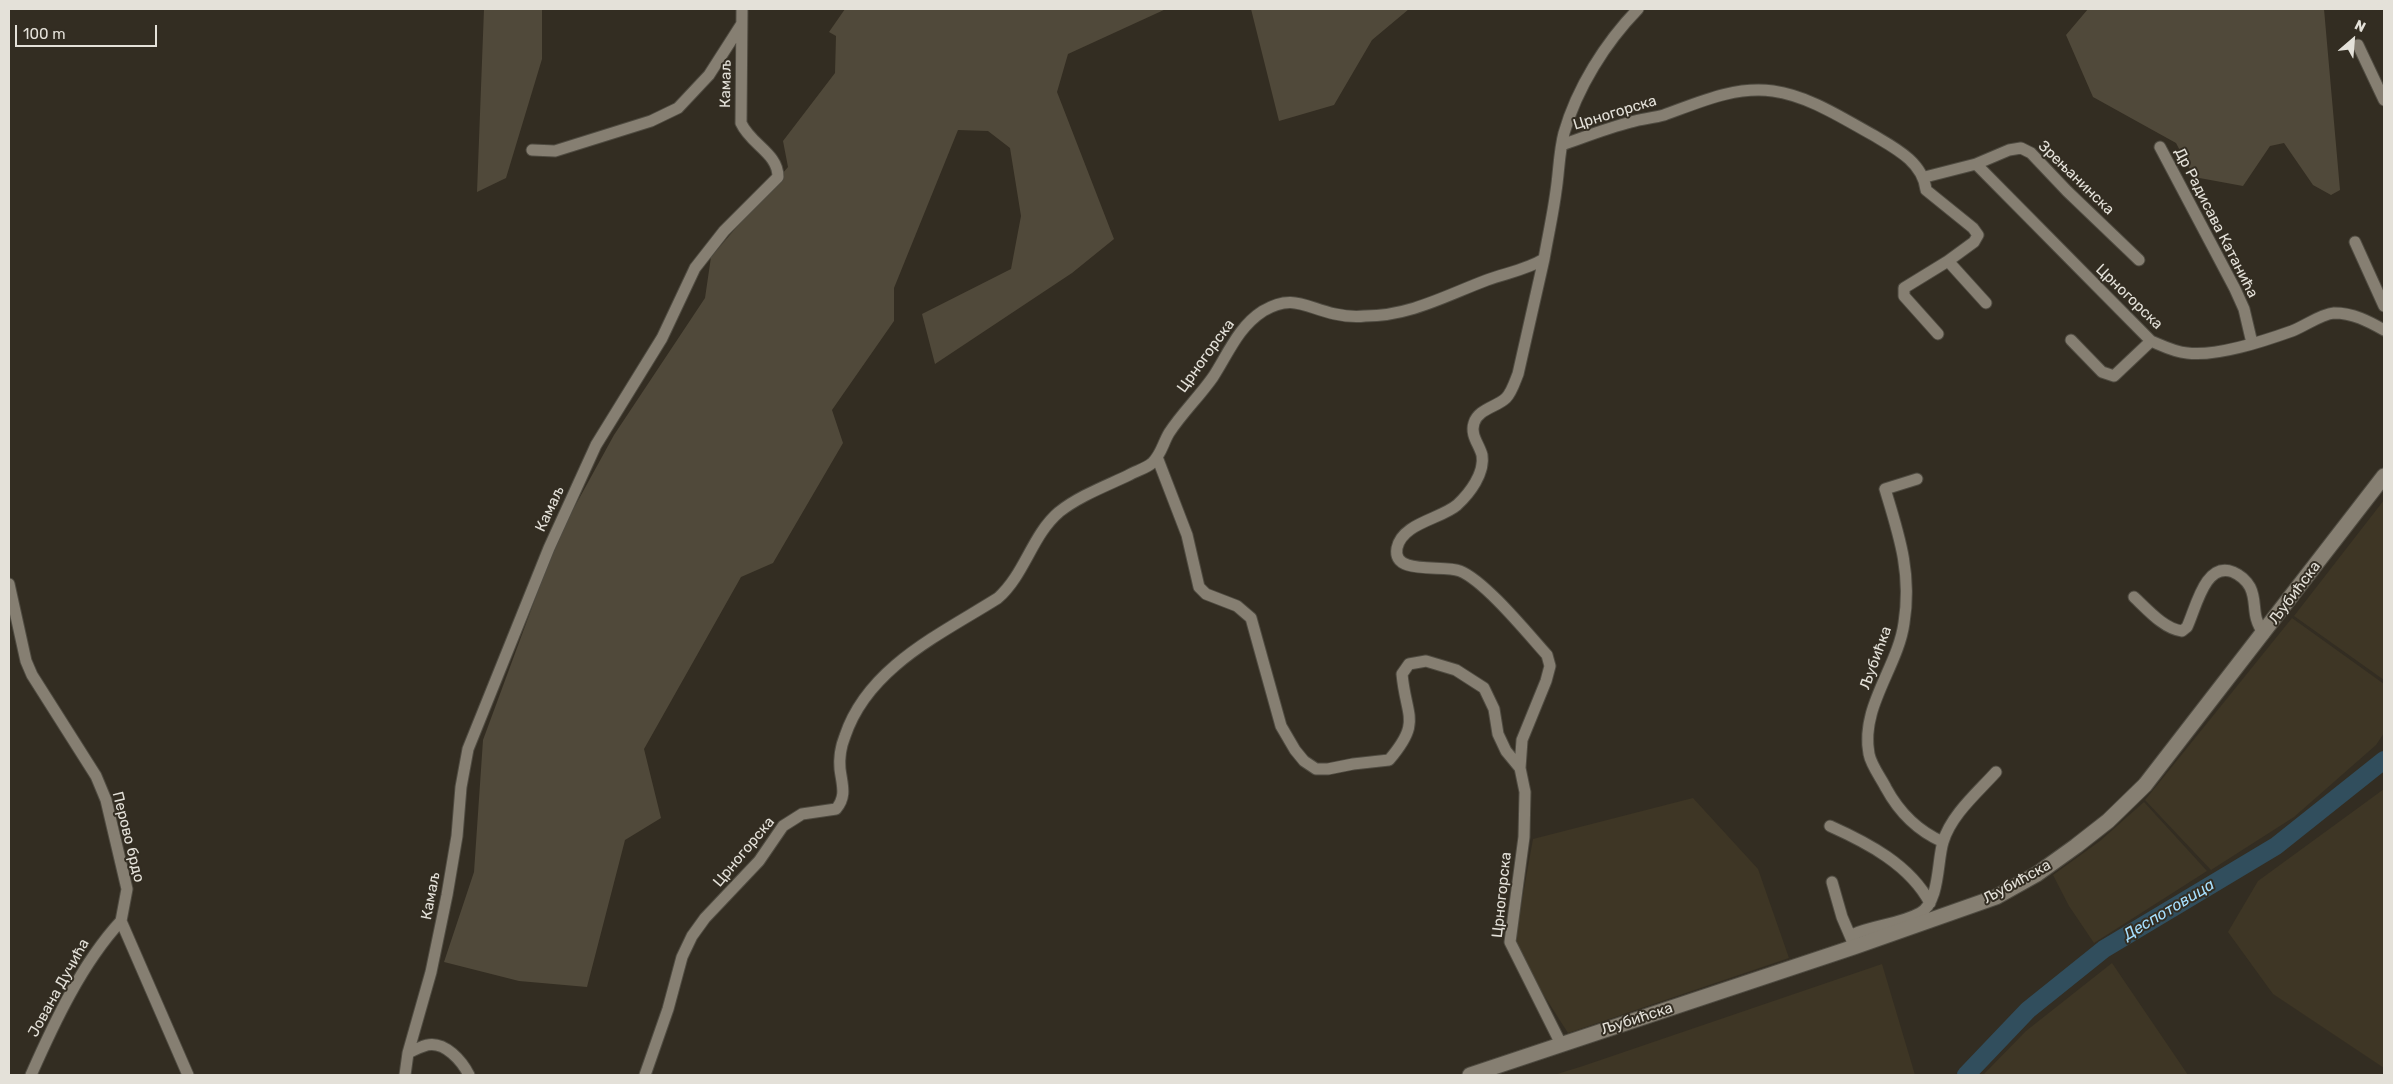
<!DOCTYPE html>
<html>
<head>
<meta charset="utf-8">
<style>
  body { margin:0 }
  #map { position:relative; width:2393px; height:1084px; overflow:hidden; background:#332d22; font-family:Rubik,sans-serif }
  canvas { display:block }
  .frame { position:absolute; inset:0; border:10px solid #e4e1d9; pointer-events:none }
  .north { position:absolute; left:2328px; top:15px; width:50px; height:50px; -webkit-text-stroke:4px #332d22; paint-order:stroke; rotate:27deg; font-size:14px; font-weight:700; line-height:20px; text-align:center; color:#e4e1d9 }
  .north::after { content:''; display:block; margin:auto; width:18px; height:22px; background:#e4e1d9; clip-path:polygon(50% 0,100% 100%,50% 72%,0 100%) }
  .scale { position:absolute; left:15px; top:25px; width:142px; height:22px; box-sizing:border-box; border:2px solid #e4e1d9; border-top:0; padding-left:6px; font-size:15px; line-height:18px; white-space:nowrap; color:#e4e1d9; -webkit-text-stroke:4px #332d22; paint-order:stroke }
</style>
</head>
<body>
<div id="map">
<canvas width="2393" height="1084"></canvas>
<div class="frame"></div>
<div class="north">N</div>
<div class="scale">100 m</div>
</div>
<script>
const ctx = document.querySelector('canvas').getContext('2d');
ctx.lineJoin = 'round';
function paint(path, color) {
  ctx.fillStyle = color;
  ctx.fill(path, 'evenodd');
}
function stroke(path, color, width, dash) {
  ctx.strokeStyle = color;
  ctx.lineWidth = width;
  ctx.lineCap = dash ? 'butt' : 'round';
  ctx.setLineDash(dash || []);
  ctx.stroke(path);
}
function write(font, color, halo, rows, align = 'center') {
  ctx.font = font + ' Rubik,sans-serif';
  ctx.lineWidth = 4;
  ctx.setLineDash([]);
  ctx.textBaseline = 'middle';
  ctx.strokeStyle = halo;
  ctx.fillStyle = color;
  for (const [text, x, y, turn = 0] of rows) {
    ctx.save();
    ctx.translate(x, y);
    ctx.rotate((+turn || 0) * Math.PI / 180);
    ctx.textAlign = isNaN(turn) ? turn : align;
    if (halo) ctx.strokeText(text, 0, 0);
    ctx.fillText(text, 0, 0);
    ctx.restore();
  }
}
const built = new Path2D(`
  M 2384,500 L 2384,680 L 2294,616 Z
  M 2292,618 L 2384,684 L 2384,733 L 2376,745 L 2294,817 L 2211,870 L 2145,800 Z
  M 2384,789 L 2384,1068 L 2273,994 L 2228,932 L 2258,881 Z
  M 1693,798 L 1758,869 L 1789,958 L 1568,1033 L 1538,986 L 1515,939 L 1533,839 Z
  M 2144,802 L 2207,871 L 2094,943 L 2069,906 L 2053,875 L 2100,841 Z
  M 2112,963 L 2188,1075 L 1983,1075 L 2026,1031 Z
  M 1882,964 L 1915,1075 L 1554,1075 L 1583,1066 Z`);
const green = new Path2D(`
  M 484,9 L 542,9 L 542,59 L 506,178 L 477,192 Z
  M 845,9 L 1166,9 L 1068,54 L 1057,92 L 1114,239 L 1072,273 L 935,364 L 922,314 L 1011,269 L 1021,216 L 1010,148 L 988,131 L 958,130 L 894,288 L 894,321 L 832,410 L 843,443 L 773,563 L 741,577 L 644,749 L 661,818 L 625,840 L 587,987 L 519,981 L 444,962 L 474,872 L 483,740 L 558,537 L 614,435 L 705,298 L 711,257 L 788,167 L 783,141 L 835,73 L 836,36 L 829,32 Z
  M 1251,9 L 1409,9 L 1372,40 L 1334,105 L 1279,121 Z
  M 2088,9 L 2324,9 L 2340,190 L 2331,195 L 2313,185 L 2284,143 L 2270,146 L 2243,186 L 2194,177 L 2176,143 L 2093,97 L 2066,35 Z`);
const river = new Path2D(`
  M 1966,1075 L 2028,1010 L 2104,949 L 2276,846 L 2384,760`);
const street = new Path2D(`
  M 2358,45 L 2384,100
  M 1562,145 C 1585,137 1607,128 1631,122 C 1641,119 1653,118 1664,115 C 1700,102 1734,86 1773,91 C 1809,96 1842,118 1873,135 C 1895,148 1923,162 1926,190 L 1973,228 L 1978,235 L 1974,242 L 1948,261 L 1986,303
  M 2160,147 L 2235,289 L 2244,309 L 2252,343
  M 532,150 L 555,151 L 651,121 L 678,108 L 709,75 L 741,25
  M 1976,164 L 2151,341 C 2163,346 2174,352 2187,353 C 2217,357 2264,341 2292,331 C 2305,326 2321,314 2334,313 C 2353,313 2368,321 2384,330
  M 1925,177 L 1976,164 L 2009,150 L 2021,148 L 2031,153 L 2067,191 L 2139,260
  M 2355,242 L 2384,306
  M 1544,259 L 1518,374 C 1515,381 1512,392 1506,398 C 1497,407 1478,409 1474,423 C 1470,435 1479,444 1482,455 C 1485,473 1470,493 1457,505 C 1441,519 1402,523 1397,548 C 1392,576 1443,564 1460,571 C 1485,581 1528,634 1547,655 L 1550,666 L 1546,681 L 1522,740 L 1520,768 L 1525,792 L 1524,837 L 1510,942 L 1561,1044
  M 1938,334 L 1904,296 L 1904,288 L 1948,261
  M 2071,340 L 2102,372 L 2114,376 L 2151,341
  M 1157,457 L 1187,535 L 1199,587 L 1206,594 L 1237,606 L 1251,618 L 1281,726 L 1295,750 L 1304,761 L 1316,769 L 1328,769 L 1353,764 L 1389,760 C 1422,721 1406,718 1402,674 L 1409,664 L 1426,661 L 1456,670 L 1484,688 L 1494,709 L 1498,734 L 1506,751 L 1520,768
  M 1917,479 L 1885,489 C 1899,535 1912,573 1904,623 C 1898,667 1860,707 1869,754 C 1871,765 1881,778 1886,788 C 1899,812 1918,831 1943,842
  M 9,584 L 26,661 L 32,675 L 96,776 L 106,800 L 127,889 L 121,921 L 188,1075
  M 2134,597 C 2147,609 2164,629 2182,631 L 2187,627 C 2196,608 2205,561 2233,572 C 2240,575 2246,580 2250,587 C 2258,603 2250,615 2264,634
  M 1830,826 C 1868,843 1910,865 1930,903
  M 1832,882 L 1842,917 L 1851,938
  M 1854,947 L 1851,938 L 1854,934 C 1875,925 1900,924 1920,913 C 1940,902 1937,861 1943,842 C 1951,815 1977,793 1996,772
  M 408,1053 C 414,1050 420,1047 427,1045 C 445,1041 462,1061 469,1075
  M 31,1075 C 54,1023 82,963 121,921
  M 405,1075 L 408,1053 L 431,972 L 447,895 L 457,836 L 461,787 L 468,749 L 549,548 L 596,445 L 662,338 L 695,268 L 724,231 L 778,177 C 778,153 751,145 741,123 L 742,9
  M 645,1075 L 668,1009 L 682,957 L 692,936 L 705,918 L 759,861 L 783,826 L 802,814 L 836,809 C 847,796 842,785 840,769 C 839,758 841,746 845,736 C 868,667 941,634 998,598 C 1025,574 1032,535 1059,512 C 1079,496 1106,486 1129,475 C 1136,471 1147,468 1152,463 C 1161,455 1163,443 1169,433 C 1182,413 1199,397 1213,377 C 1228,354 1238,327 1263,311 C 1293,293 1306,308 1335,314 C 1344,316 1356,317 1365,316 C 1410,316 1447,295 1487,280 C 1506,273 1526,270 1544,259 C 1548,236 1553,214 1556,191 C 1559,172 1559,152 1564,133 C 1577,88 1605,43 1638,9`);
const secondary = new Path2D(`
  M 1470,1075 L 1854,947 L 1996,897 L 2037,874 L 2076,846 L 2108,821 L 2145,785 L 2384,476`);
const streetNames = [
  ["Камаљ",726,84,-89],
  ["Црногорска",1615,113,-17],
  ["Зрењанинска",2076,178,44],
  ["Др Радисава Катанића",2216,223,63],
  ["Црногорска",2129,297,44],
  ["Црногорска",1206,356,-54],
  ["Камаљ",550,509,-65],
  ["Љубићска",2295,593,-53],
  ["Љубићка",1876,658,-70],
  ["Перово брдо",128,837,76],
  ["Црногорска",744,852,-50],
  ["Љубићска",2017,882,-29],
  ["Црногорска",1502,895,-84],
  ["Камаљ",431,896,-79],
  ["Јована Дучића",59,988,-61],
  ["Љубићска",1637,1019,-18]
];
const waterNames = [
  ["Деспотовица",2169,910,-31]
];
paint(built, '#3e3625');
paint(green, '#50493a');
stroke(river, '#314e5d', 18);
stroke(street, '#4f4b41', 13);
stroke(secondary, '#4f4b41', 17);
stroke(street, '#867f72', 11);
stroke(secondary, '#867f72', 15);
write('15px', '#e4e1d9', '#332d22', streetNames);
write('italic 16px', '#a6dffe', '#332d22', waterNames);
</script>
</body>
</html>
